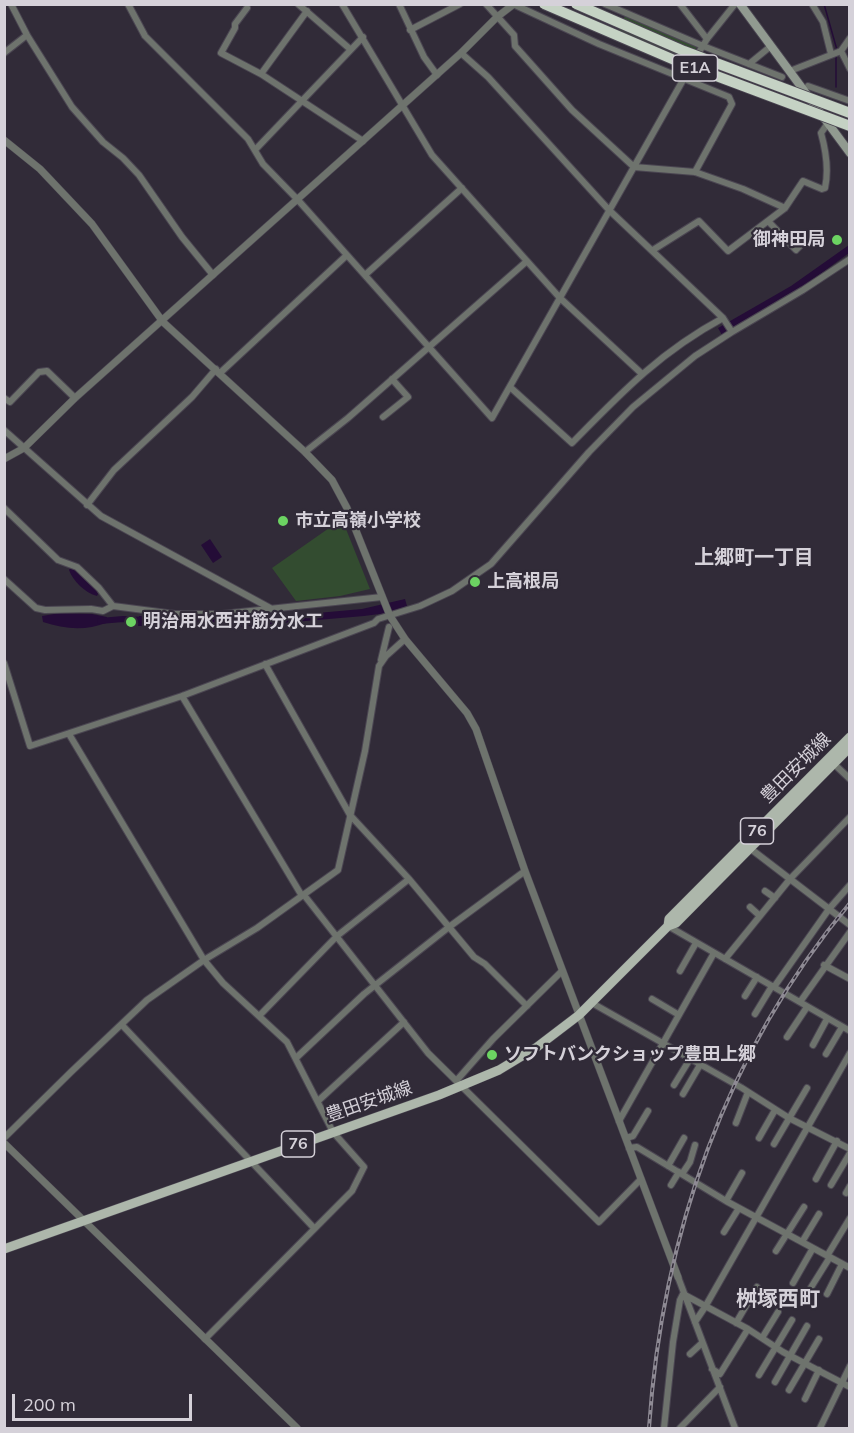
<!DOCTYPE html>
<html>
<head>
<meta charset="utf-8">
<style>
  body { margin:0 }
  #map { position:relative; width:854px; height:1433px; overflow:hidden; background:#312b38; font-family:Mulish,sans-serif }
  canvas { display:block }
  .frame { position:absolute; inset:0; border:6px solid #d5d1d9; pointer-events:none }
  .scale { position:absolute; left:12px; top:1394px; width:180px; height:27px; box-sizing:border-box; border:3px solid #d5d1d9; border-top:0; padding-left:8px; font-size:18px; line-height:21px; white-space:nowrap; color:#d5d1d9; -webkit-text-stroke:4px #312b38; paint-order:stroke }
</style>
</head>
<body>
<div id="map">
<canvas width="854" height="1433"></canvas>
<div class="frame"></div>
<div class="scale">200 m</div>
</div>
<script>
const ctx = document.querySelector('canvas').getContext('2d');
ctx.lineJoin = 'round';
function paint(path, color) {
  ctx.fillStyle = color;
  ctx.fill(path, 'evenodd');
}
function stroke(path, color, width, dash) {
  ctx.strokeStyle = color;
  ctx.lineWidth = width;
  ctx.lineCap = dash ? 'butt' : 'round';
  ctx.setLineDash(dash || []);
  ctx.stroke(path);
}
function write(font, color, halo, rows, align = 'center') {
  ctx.font = font + ' Mulish,"Noto Sans JP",sans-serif';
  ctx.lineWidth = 4.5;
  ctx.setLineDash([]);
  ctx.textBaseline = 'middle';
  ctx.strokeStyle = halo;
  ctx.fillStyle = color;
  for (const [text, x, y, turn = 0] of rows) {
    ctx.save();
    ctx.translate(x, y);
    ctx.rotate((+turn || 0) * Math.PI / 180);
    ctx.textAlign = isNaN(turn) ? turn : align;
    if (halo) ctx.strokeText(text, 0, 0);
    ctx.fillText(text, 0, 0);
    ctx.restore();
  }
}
const green = new Path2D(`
  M 625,16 L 697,47 L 683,68 L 614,40 Z
  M 342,519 L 370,589 L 340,596 L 296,601 L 272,568 Z`);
const water = new Path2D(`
  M 849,245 L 849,253 L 793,294 L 722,335 L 718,328 L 791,286 Z
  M 210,539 L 222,557 L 213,563 L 201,545 Z
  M 70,568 C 81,571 95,584 98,594 L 97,596 C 85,593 73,581 69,570 Z
  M 405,599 L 407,606 L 387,613 L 364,616 L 235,627 L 138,626 L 139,616 L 239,620 L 362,609 Z
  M 60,613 L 92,614 L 107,617 L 106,623 C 85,631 64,629 43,622 L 42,616 Z`);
const stream = new Path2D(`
  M 824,4 L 837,50
  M 836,87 L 836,55`);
const canal = new Path2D(`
  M 100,621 L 123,619 L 146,620`);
const minor = new Path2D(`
  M 11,4 L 27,35 L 72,107 L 103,142 L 123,158 L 139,175 L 182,237 L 213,275
  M 128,4 L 145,36 L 248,139 L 263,164 L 298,200 L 492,418 L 691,66
  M 298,4 L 350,49
  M 342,4 L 432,155 L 560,298 L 641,373
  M 399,4 L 424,57 L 437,75
  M 486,4 L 514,35 L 515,46 L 572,110 L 634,167 L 695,172 L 743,189 L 785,208
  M 513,4 L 599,44 L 729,97 L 732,104 L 695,172
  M 605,4 L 703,46 L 782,77
  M 680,4 L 707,39
  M 812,4 L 823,22 L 831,54
  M 247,8 L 235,24 L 235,28 L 221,53 L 261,74 L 363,141
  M 410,30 L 460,4
  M 841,51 L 850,69
  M 4,53 L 27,35
  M 461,53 L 488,77 L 609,210 L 723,318 L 732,332
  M 696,57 L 707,39 L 735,4
  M 749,64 L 771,46
  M 790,71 L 841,51 L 850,38
  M 261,74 L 307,11
  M 808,86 L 850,101
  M 255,150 L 363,37
  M 768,221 L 796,250 L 804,242
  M 653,250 L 699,221 L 728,251 L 785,208 L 803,181 L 822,189 L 825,188 C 829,170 826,151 821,133 L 828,123
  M 365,275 L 462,188
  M 220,373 L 347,255
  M 510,387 L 572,443 C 621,393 660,352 723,318
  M 4,398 L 10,402 L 39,372 L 47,371 L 75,398
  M 383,417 L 408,397 L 392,379
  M 4,430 L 101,516 L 270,608
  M 305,452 L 348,418 L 527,261
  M 87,505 L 114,470 L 192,397 L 216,369
  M 4,508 L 58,560 L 77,567 L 99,588 L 113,606
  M 4,579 L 36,608 L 45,610 L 91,609 L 103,611 L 113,606 L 175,614 L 222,614 L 382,597
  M 381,660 L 389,627
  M 4,663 L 30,746 L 182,696 L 374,623 L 378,619 L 420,606 L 452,591 L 491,564 L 589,452 L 633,407 L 695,356 L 732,332 L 803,290 L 850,259
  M 265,664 L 350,815 L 409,879 L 474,957 L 485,964 L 527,1006
  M 182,696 L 302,896
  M 69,734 L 204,960 L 223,983 L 287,1042 L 333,1132 L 364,1167 L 352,1191 L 205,1339
  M 833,763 L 850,779
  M 747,846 L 850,925
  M 765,891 L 775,898
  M 304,895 L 428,1053 L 599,1222 L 641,1179
  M 750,907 L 760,916
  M 668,926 L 850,1031
  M 725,959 L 790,879 L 850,817
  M 824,965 L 850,979
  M 680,971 L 696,943
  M 774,987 L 829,909 L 850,885
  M 745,996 L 757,977
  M 652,999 L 679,1015
  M 800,1002 L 850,932
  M 592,1003 L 742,1088 L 789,1118 L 850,1149
  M 755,1014 L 772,986
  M 260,1015 L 337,936 L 409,879
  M 122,1025 L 314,1228
  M 787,1037 L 807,1007
  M 813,1045 L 827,1019
  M 826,1054 L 842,1027
  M 296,1058 L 364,994 L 449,927 L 525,871
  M 457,1080 L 493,1039 L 562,971
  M 674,1085 L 690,1059
  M 683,1094 L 700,1065
  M 318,1101 L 404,1022
  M 619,1121 L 714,953
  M 736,1123 L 748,1092
  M 4,1138 L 71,1072 L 147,1000 L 204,960 L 257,928 L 338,870 L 365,751 L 379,666 L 386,656 L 405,639
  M 626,1138 L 633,1136 L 648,1111
  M 759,1138 L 775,1110
  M 774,1144 L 807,1088
  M 629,1148 L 637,1147 L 726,1201 L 850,1268
  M 668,1166 L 684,1138
  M 682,1174 L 690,1162 L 695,1145
  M 816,1179 L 837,1141
  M 671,1185 L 679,1172
  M 831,1185 L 850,1153
  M 846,1193 L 850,1186
  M 726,1201 L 742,1173
  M 724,1232 L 739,1208
  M 802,1242 L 819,1214
  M 776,1251 L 804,1207
  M 827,1256 L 850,1218
  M 678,1277 L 735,1428
  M 793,1283 L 813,1248
  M 810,1289 L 830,1257
  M 827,1294 L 842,1264
  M 695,1322 L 705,1307 L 850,1053
  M 736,1323 L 757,1287
  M 762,1338 L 778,1312
  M 690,1354 L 702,1343
  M 712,1369 L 720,1374 L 748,1329
  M 759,1375 L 792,1320
  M 775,1382 L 807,1326
  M 789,1390 L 819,1339
  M 805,1399 L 819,1370
  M 664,1428 L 673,1342 L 680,1300 L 683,1294 L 748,1329 L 783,1352 L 850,1387
  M 680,1428 L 720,1387
  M 820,1428 L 850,1366`);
const tertiary = new Path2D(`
  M 4,140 L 40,169 L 92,224 L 163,322 L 305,452 L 332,480 L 347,508 L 390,616 L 405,639 L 467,713 L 476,729 L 525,871 L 678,1277
  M 4,459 L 24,448 L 75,398 L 461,53 L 497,17 L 514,4
  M 4,1143 L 297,1428`);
const secondary = new Path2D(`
  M 740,4 L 850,153`);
const primary = new Path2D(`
  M 668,926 L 669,919 L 850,737
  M 4,1249 L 439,1095 L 499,1070 L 537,1047 L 579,1015 L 668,926 L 676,923 L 850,747`);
const rail = new Path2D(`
  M 649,1428 C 662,1236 725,1053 850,903`);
const motorwayBridge = new Path2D(`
  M 544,4 L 679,62 L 850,126
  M 576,4 L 684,51 L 850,113`);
const markers = [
  [837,240,6,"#6cd362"],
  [283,521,6,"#6cd362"],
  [475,582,6,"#6cd362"],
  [131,622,6,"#6cd362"],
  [492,1055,6,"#6cd362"]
];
const shields = [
  [695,68,45],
  [757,831,33],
  [298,1144,33]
];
const shieldNames = [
  ["E1A",695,68],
  ["76",757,831],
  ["76",298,1144]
];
const poiNames = [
  ["御神田局",825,240,"right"],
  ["市立高嶺小学校",295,521],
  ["上高根局",487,582],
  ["明治用水西井筋分水工",143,622],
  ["ソフトバンクショップ豊田上郷",504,1055]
];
const streetNames = [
  ["豊田安城線",796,768,-45],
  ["豊田安城線",369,1102,-19]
];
const neighbourhoodNames = [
  ["上郷町一丁目",754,558]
];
const quarterNames = [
  ["桝塚西町",778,1300]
];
paint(green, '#334c30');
paint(water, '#240c37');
stroke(stream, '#240c37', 1.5);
stroke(canal, '#240c37', 6);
stroke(minor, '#4b4652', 8);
stroke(tertiary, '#4b4652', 8);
stroke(secondary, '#4b4652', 10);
stroke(primary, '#4b4652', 10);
stroke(minor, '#6e736d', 6);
stroke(tertiary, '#6e736d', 7);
stroke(secondary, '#919a90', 8);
stroke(primary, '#adb7ab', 9);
stroke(rail, '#8e8a94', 4);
stroke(rail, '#312b38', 1.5, [4.5]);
stroke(motorwayBridge, '#4b4652', 12, []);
stroke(motorwayBridge, '#c5d2c4', 10);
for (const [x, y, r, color] of markers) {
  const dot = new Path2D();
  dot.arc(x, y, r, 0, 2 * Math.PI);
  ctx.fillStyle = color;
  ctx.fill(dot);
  stroke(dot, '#312b38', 2);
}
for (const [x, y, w] of shields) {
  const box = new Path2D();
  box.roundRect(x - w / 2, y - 13, w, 26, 4.5);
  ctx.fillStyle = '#312b38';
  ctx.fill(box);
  stroke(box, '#d5d1d9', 1.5);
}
write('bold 16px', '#d5d1d9', null, shieldNames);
write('bold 18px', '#d5d1d9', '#312b38', poiNames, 'left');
write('18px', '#d5d1d9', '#312b38', streetNames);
write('bold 20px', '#d5d1d9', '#312b38', neighbourhoodNames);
write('bold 21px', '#d5d1d9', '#312b38', quarterNames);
</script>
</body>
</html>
